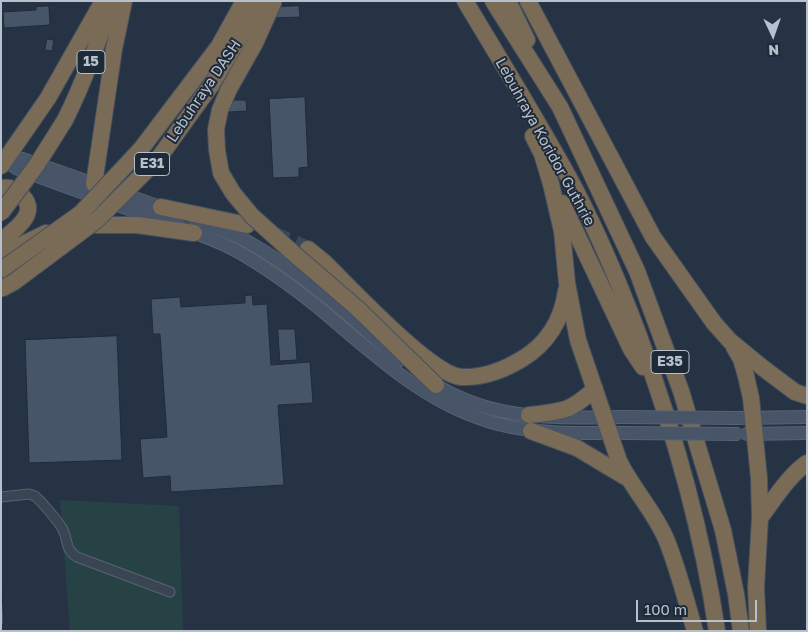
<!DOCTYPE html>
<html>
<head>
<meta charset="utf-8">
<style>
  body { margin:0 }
  #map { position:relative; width:808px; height:632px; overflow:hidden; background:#253344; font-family:"Golos Text",sans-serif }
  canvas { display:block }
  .frame { position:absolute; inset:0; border:2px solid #b7c0cd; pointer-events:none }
  .north { position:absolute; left:748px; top:10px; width:50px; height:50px; -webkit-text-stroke:4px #1f2a39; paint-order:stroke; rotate:177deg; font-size:14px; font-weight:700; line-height:20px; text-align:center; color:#b7c0cd }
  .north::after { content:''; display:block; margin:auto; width:18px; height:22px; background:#b7c0cd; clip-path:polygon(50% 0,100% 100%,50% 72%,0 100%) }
  .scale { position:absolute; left:636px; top:600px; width:121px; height:22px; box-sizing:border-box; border:2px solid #b7c0cd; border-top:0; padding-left:6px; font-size:15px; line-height:18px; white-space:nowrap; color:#b7c0cd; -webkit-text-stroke:4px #1f2a39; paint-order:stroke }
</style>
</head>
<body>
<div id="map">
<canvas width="808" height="632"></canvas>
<div class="frame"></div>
<div class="north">N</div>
<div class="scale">100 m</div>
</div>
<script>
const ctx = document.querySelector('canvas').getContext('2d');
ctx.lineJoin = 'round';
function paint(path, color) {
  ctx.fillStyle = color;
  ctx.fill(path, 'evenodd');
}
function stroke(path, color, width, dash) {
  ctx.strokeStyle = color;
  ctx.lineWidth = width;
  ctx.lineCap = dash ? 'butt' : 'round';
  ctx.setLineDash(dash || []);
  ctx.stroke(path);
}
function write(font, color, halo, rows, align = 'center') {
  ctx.font = font + ' "Golos Text",sans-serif';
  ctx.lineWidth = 4;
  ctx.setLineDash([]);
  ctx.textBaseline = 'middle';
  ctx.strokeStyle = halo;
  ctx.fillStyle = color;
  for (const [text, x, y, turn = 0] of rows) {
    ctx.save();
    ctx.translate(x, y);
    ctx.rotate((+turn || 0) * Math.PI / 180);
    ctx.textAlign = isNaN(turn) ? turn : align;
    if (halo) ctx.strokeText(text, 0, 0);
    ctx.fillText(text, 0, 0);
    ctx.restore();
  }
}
const green = new Path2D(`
  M 60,500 L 179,506 L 183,631 L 70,631 Z`);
const building = new Path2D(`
  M 49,6 L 50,25 L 4,28 L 3,12 L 36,10 L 36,7 Z
  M 299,6 L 300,17 L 274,18 L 273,7 Z
  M 47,39 L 54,40 L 52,51 L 45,50 Z
  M 305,97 L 308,167 L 299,168 L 299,177 L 273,178 L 269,99 Z
  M 229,100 L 246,100 L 247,111 L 229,112 Z
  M 252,295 L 253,305 L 267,304 L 271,365 L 310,362 L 313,403 L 278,405 L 284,485 L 171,492 L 170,476 L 143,478 L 140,439 L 167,437 L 160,334 L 153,334 L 151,299 L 180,297 L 181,307 L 245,303 L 245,296 Z
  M 278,329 L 295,329 L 297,360 L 280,361 Z
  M 117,336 L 122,460 L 29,463 L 25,340 Z
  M 1,575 L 4,624 L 1,624 Z`);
const highwayTunnel = new Path2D(`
  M 273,234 L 308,249`);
const street = new Path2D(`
  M 1,497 L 29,494 L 35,496 C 41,501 60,523 63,530 C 69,542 64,548 77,557 L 170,592`);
const secondary = new Path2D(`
  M 8,158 L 13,166 L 18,169 C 64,186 111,203 157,219 C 183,229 211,237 235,250 C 264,266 293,287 319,308 C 374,354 427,406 498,424 C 540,435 584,433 627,433
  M 8,158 L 23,159 L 169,210
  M 195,220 C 211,226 229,232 245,240 C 302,272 351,316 399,360
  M 428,380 C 488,421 552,418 621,417
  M 737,418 L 807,417
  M 747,434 L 807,433`);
const highway = new Path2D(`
  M 465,1 C 502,63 540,124 574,187 C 599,235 620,285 639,336 C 674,431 702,530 717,631
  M 493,1 L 560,107 L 637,271 L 681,391 L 723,530 L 736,594 L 741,631
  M 508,1 L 527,40
  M 528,1 L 653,237 L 714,323 L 730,341 L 763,368 L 795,392 L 807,396
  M 65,120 C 84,82 98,42 112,1
  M 533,136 L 542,154 L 551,184 L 562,231 L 567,283 L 578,340 L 619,461 C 632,488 654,511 666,539 C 678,568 686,601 695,631
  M 1,166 L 48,98 L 103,1
  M 94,184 L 114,49 L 124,1
  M 1,188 C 9,187 13,188 19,193 C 42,211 16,229 1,241
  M 562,203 L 631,349 L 643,367
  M 161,207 L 247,225
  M 82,225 L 137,225 L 194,233
  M 308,249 L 324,262 C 349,286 430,374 461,377 C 482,378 504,370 522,359 C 547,344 562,320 566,291
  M 1,255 L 46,233
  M 734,347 L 741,359 L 746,376 L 751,398 L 759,478 L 760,518 L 756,587 L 758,631
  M 529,415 C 563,411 568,413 595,389
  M 531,431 L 577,448 L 627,478
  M 760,518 C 773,501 789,475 807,463`);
const secondaryBridge = new Path2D(`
  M 621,417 L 737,418
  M 627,433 L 739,434`);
const highwayBridge = new Path2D(`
  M 274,1 L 255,43 L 229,89 L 220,110 L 216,129 L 217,150 L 221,173 L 233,193 L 252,216 L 292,252 L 357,308 L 436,385
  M 1,213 L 36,166 L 65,120
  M 1,270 L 81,213 L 141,149 L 219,46 L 244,1
  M 1,289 L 14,282 L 97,220 L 158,159 L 212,84 L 261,1`);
const shields = [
  [91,62,28],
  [152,164,35],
  [670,362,38]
];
const shieldNames = [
  ["15",91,62],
  ["E31",152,164],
  ["E35",670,362]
];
const streetNames = [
  ["Lebuhraya DASH",204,91,-56],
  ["Lebuhraya Koridor Guthrie",545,142,61]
];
paint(green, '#274245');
paint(building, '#465568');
stroke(building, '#212c3b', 1);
stroke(highwayTunnel, '#3b4859', 16, [16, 8]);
stroke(street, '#586371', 11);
stroke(secondary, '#586371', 14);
stroke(highway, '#45505e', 18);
stroke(street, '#3a4553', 9);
stroke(secondary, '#485467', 12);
stroke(highway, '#7a6b57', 16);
stroke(secondaryBridge, '#586371', 14, []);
stroke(highwayBridge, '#45505e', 18, []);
stroke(secondaryBridge, '#485467', 12);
stroke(highwayBridge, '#7a6b57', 16);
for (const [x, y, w] of shields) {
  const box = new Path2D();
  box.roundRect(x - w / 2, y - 11.5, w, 23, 4);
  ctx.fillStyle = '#1f2a39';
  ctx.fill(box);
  stroke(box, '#b7c0cd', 1);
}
write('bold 14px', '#b7c0cd', null, shieldNames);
write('15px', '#b7c0cd', '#1f2a39', streetNames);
</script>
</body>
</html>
